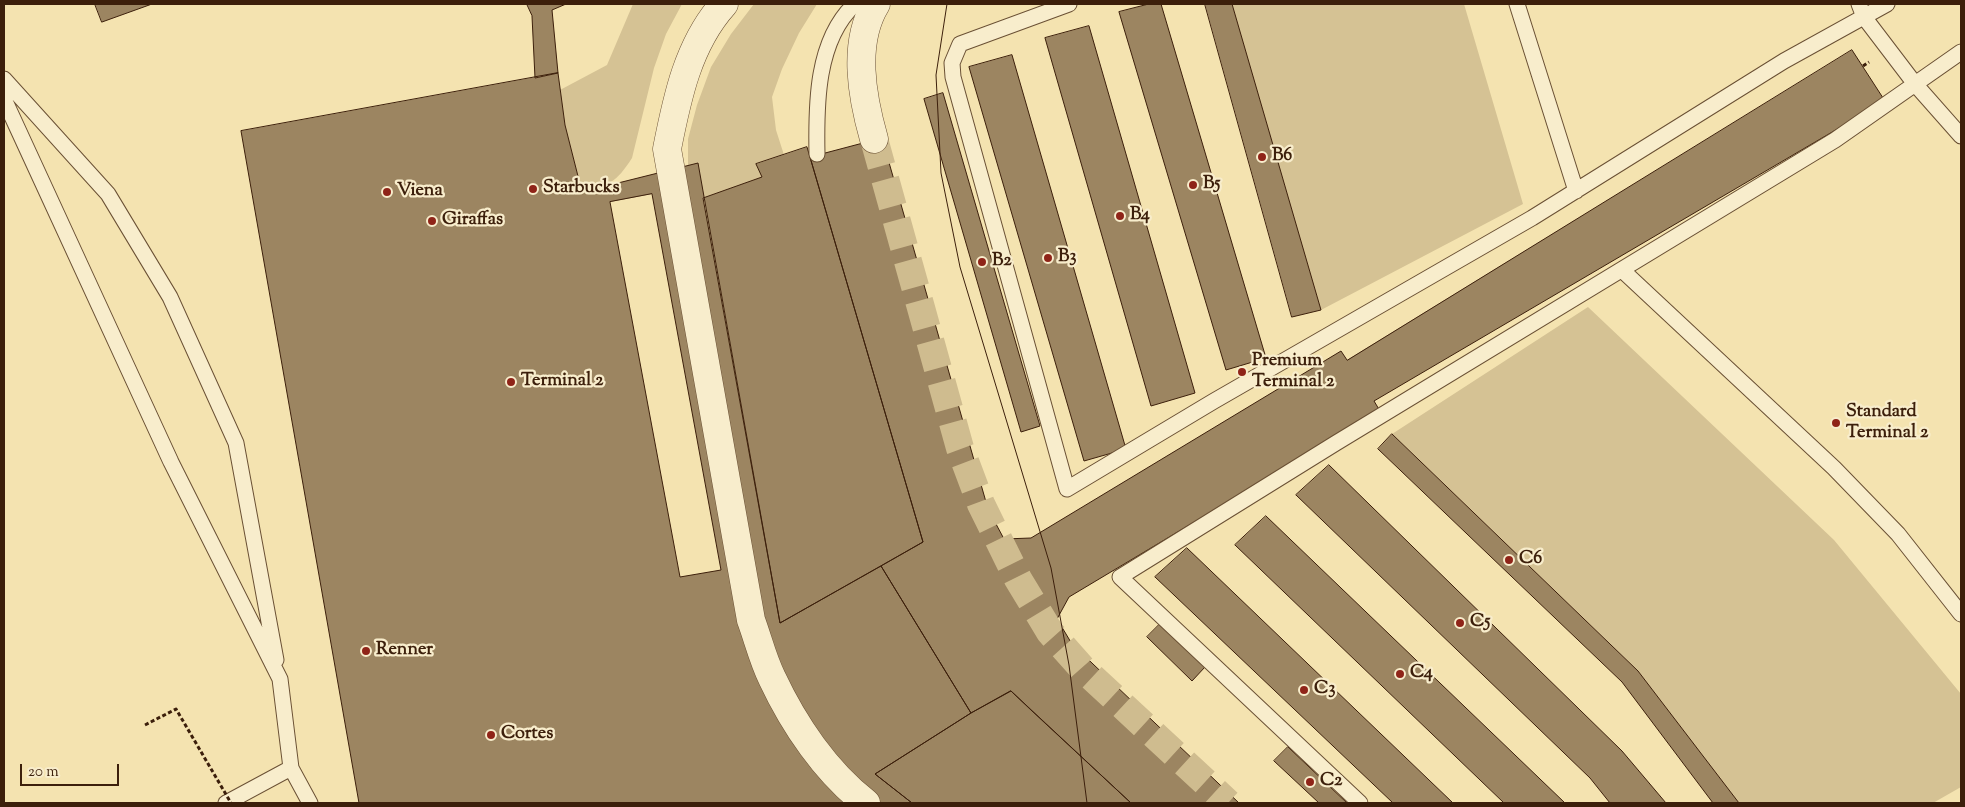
<!DOCTYPE html>
<html>
<head>
<meta charset="utf-8">
<style>
  body { margin:0 }
  #map { position:relative; width:1965px; height:807px; overflow:hidden; background:#f4e3b0; font-family:"Sorts Mill Goudy",serif }
  canvas { display:block }
  .frame { position:absolute; inset:0; border:5px solid #3c1f0b; pointer-events:none }
  .scale { position:absolute; left:20px; top:764px; width:99px; height:22px; box-sizing:border-box; border:2px solid #3c1f0b; border-top:0; padding-left:6px; font-size:15px; line-height:18px; white-space:nowrap; color:#3c1f0b; -webkit-text-stroke:4px #f8edcc; paint-order:stroke }
</style>
</head>
<body>
<div id="map">
<canvas width="1965" height="807"></canvas>
<div class="frame"></div>
<div class="scale">20 m</div>
</div>
<script>
const ctx = document.querySelector('canvas').getContext('2d');
ctx.lineJoin = 'round';
function paint(path, color) {
  ctx.fillStyle = color;
  ctx.fill(path, 'evenodd');
}
function stroke(path, color, width, dash) {
  ctx.strokeStyle = color;
  ctx.lineWidth = width;
  ctx.lineCap = dash ? 'butt' : 'round';
  ctx.setLineDash(dash || []);
  ctx.stroke(path);
}
function write(font, color, halo, rows, align = 'center') {
  ctx.font = font + ' "Sorts Mill Goudy",serif';
  ctx.lineWidth = 4.5;
  ctx.setLineDash([]);
  ctx.textBaseline = 'middle';
  ctx.strokeStyle = halo;
  ctx.fillStyle = color;
  for (const [text, x, y, turn = 0] of rows) {
    ctx.save();
    ctx.translate(x, y);
    ctx.rotate((+turn || 0) * Math.PI / 180);
    ctx.textAlign = isNaN(turn) ? turn : align;
    if (halo) ctx.strokeText(text, 0, 0);
    ctx.fillText(text, 0, 0);
    ctx.restore();
  }
}
const green = new Path2D(`
  M 633,4 L 682,4 L 666,34 L 654,68 L 632,158 C 616,183 609,185 582,192 L 565,125 L 560,90 L 607,65 Z
  M 754,4 L 817,4 L 799,33 L 782,69 L 772,97 L 776,130 L 784,155 L 757,163 L 762,177 L 703,198 L 688,166 L 688,139 L 697,105 L 711,67 L 731,34 Z
  M 1232,4 L 1464,4 L 1523,204 L 1321,310 Z
  M 1588,307 L 1834,540 L 1961,694 L 1961,787 L 1933,803 L 1739,803 L 1638,671 L 1392,434 Z`);
const building = new Path2D(`
  M 95,4 L 152,4 L 102,22 Z
  M 527,4 L 566,4 L 552,10 L 558,73 L 535,78 L 532,16 Z
  M 1149,4 L 1161,4 L 1266,358 L 1226,370 L 1119,12 Z
  M 1205,4 L 1232,4 L 1321,310 L 1292,317 Z
  M 1089,26 L 1195,393 L 1151,406 L 1045,38 Z
  M 1852,50 L 1885,101 L 1374,401 L 1380,411 L 1069,597 L 1057,619 L 1072,644 L 1239,803 L 1131,803 L 1011,691 L 971,713 L 881,566 L 923,542 L 810,157 L 882,138 L 988,509 L 1004,539 L 1031,538 L 1341,351 L 1347,360 Z
  M 1012,55 L 1126,449 L 1084,461 L 969,67 Z
  M 558,73 L 565,125 L 582,192 L 698,163 L 780,623 L 881,566 L 971,713 L 875,774 L 912,803 L 359,803 L 241,131 Z
  M 943,93 L 1040,426 L 1021,432 L 924,99 Z
  M 807,147 L 923,542 L 780,623 L 703,198 L 762,177 L 756,164 Z
  M 652,194 L 721,570 L 680,577 L 610,202 Z
  M 1392,434 L 1638,671 L 1739,803 L 1713,803 L 1622,682 L 1378,449 Z
  M 1329,465 L 1622,751 L 1666,803 L 1610,803 L 1590,778 L 1296,495 Z
  M 1266,516 L 1565,803 L 1504,803 L 1235,545 Z
  M 1187,548 L 1453,803 L 1393,803 L 1155,577 Z
  M 1160,624 L 1205,667 L 1192,681 L 1147,637 Z
  M 1011,691 L 1032,711 L 1131,803 L 912,803 L 875,774 L 971,713 Z
  M 1288,747 L 1347,803 L 1319,803 L 1274,761 Z`);
const streetTunnel = new Path2D(`
  M 874,139 L 960,448 L 981,504 L 1018,579 L 1050,632 L 1082,668 L 1228,803`);
const path = new Path2D(`
  M 1863,66 L 1869,62`);
const lane = new Path2D(`
  M 1069,4 L 960,44 L 952,63 L 953,77 L 1067,489 L 1214,401 L 1532,218 L 1784,61 L 1887,4
  M 1517,4 L 1576,191
  M 1859,4 L 1864,17 L 1915,84 L 1961,136
  M 4,79 L 108,194 L 170,297 L 236,443 L 276,660
  M 4,99 L 171,462 L 280,679 L 291,768 L 226,803
  M 817,154 C 816,105 816,40 855,4
  M 1622,270 L 1834,468 L 1898,534 L 1961,614
  M 291,768 L 310,803
  M 1360,803 L 1120,577 L 1336,443 L 1835,140 L 1961,52`);
const street = new Path2D(`
  M 724,4 C 688,44 677,98 667,149 L 751,620 C 758,639 763,660 772,678 C 794,725 826,772 866,803
  M 874,139 C 862,97 852,43 876,4`);
const tram = new Path2D(`
  M 947,4 L 936,75 L 941,173 L 960,267 L 1051,568 L 1069,665 L 1087,803`);
const pathBridge = new Path2D(`
  M 145,725 L 176,709 L 231,803`);
const markers = [
  [1262,157,5,"#8f2418"],
  [1193,185,5,"#8f2418"],
  [533,189,5,"#8f2418"],
  [387,192,5,"#8f2418"],
  [1120,216,5,"#8f2418"],
  [432,221,5,"#8f2418"],
  [1048,258,5,"#8f2418"],
  [982,262,5,"#8f2418"],
  [1242,372,5,"#8f2418"],
  [511,382,5,"#8f2418"],
  [1836,423,5,"#8f2418"],
  [1509,560,5,"#8f2418"],
  [1460,623,5,"#8f2418"],
  [366,651,5,"#8f2418"],
  [1400,674,5,"#8f2418"],
  [1304,690,5,"#8f2418"],
  [491,735,5,"#8f2418"],
  [1310,782,5,"#8f2418"]
];
const poiNames = [
  ["B6",1272,157],
  ["B5",1203,185],
  ["Starbucks",543,189],
  ["Viena",397,192],
  ["B4",1130,216],
  ["Giraffas",442,221],
  ["B3",1058,258],
  ["B2",992,262],
  ["Premium",1252,362],
  ["Terminal 2",1252,383],
  ["Terminal 2",521,382],
  ["Standard",1846,413],
  ["Terminal 2",1846,434],
  ["C6",1519,560],
  ["C5",1470,623],
  ["Renner",376,651],
  ["C4",1410,674],
  ["C3",1314,690],
  ["Cortes",501,735],
  ["C2",1320,782]
];
paint(green, '#d5c294');
paint(building, '#9c8561');
stroke(building, '#3c1f0b', 1);
stroke(streetTunnel, '#cfbc8f', 28, [28, 14]);
stroke(lane, '#6a5034', 17);
stroke(street, '#6a5034', 29);
stroke(path, '#3c1f0b', 3, [4, 2.5]);
stroke(lane, '#f8edcc', 15);
stroke(street, '#f8edcc', 28);
stroke(tram, '#3c1f0b', 1);
stroke(pathBridge, '#3c1f0b', 3, [4, 2.5]);
for (const [x, y, r, color] of markers) {
  const dot = new Path2D();
  dot.arc(x, y, r, 0, 2 * Math.PI);
  ctx.fillStyle = color;
  ctx.fill(dot);
  stroke(dot, '#f8edcc', 2);
}
write('bold 18px', '#3c1f0b', '#f8edcc', poiNames, 'left');
</script>
</body>
</html>
